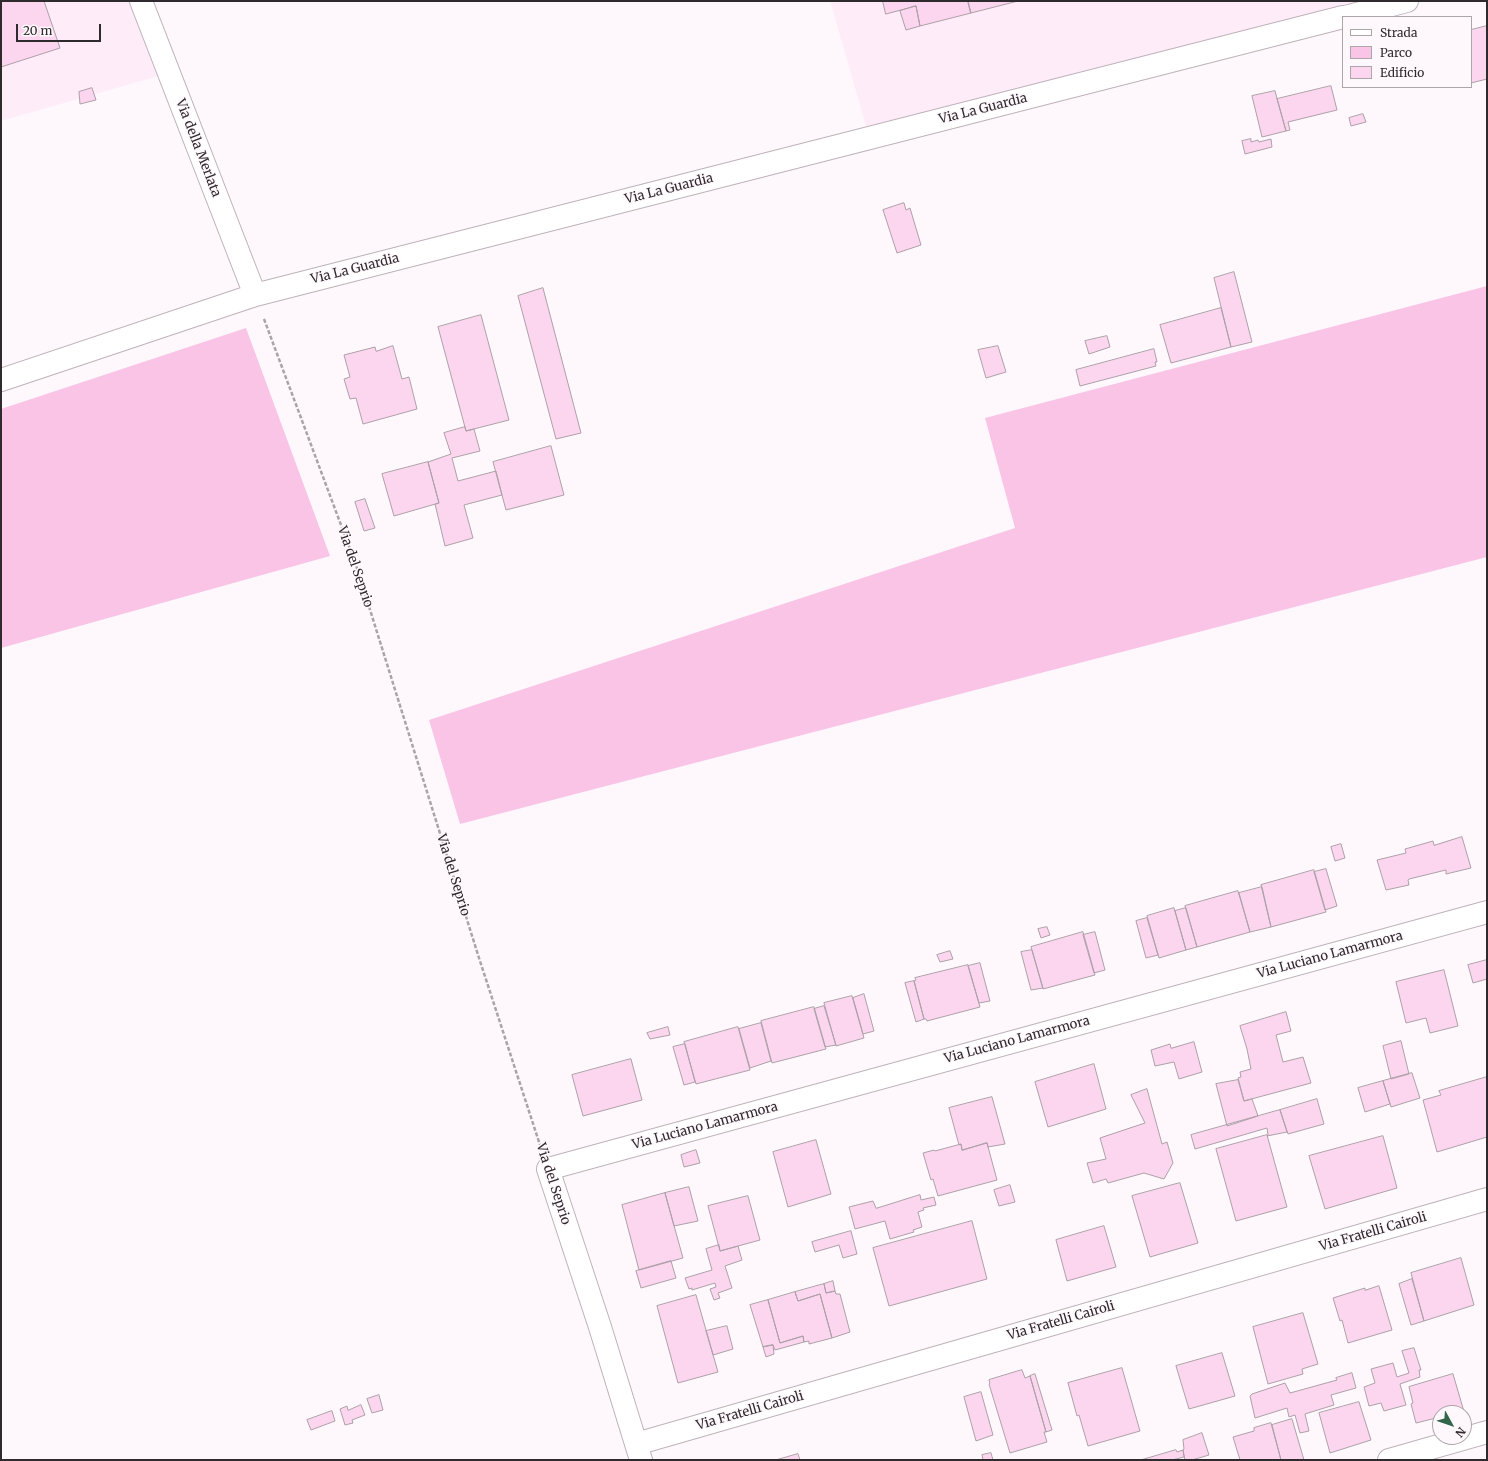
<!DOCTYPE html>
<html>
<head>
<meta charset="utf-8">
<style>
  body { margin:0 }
  #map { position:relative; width:1488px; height:1461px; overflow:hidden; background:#fef8fc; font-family:Merriweather,serif }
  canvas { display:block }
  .frame { position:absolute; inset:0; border:2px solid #2f2a2d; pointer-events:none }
  .legend { position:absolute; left:1342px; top:16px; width:130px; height:72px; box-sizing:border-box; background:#fef8fc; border:1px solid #aba6a9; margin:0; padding:5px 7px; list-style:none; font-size:12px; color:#2f2a2d }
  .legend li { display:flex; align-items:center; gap:8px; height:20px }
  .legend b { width:20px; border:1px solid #aba6a9 }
  .north { position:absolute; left:1432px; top:1405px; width:40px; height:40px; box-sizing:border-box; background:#fef8fc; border:1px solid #aba6a9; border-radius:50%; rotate:130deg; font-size:11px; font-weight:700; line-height:16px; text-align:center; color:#2f2a2d }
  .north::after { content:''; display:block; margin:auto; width:14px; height:18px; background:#32664b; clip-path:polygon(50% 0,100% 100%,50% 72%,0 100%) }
  .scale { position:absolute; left:16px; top:24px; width:85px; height:18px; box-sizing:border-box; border:2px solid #2f2a2d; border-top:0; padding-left:5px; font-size:12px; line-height:14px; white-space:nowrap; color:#2f2a2d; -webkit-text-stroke:3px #fef8fc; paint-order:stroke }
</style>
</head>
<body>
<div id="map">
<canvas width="1488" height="1461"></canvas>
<div class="frame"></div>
<ul class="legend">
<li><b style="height:5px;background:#fff"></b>Strada</li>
<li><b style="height:11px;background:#f9c4e6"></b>Parco</li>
<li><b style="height:11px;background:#fbd6ee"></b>Edificio</li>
</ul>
<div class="north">N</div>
<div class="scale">20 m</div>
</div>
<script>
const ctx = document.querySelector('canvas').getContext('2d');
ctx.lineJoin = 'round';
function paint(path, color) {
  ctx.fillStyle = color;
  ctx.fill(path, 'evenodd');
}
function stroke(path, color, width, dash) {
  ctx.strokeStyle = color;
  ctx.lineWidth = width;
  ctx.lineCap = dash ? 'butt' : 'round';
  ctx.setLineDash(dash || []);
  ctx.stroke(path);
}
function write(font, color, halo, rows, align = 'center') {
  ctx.font = font + ' Merriweather,serif';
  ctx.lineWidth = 3;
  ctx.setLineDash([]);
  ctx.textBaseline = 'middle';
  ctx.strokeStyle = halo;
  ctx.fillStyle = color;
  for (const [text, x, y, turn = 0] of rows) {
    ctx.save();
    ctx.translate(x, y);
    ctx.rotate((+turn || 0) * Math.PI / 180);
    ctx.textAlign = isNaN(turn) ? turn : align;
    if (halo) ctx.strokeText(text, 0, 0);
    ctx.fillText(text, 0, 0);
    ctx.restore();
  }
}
const built = new Path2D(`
  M 1,1 L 134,1 L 162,75 L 1,121 Z
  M 830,1 L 1365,1 L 867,130 Z`);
const green = new Path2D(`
  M 1487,286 L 1487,557 L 460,824 L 429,720 L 1015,528 L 985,418 Z
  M 246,328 L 330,556 L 1,648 L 1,409 Z`);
const building = new Path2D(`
  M 1,1 L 44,1 L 60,48 L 1,67 Z
  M 883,1 L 968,1 L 971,13 L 920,26 L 916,6 L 886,14 Z
  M 968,1 L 1018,1 L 971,13 Z
  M 916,6 L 920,26 L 906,30 L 900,11 Z
  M 1487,26 L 1487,79 L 1471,83 L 1471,30 Z
  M 1331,86 L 1337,110 L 1288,122 L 1290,130 L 1286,131 L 1277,99 Z
  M 92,88 L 96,100 L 80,104 L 79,92 Z
  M 1275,91 L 1286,131 L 1262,137 L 1252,96 Z
  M 1363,114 L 1366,122 L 1351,126 L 1349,118 Z
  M 1251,139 L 1251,142 L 1258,140 L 1259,142 L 1271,139 L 1272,147 L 1245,154 L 1242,141 Z
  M 904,203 L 906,210 L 910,208 L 921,245 L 897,253 L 883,210 Z
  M 1234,272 L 1252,342 L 1231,347 L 1214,278 Z
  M 543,288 L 581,433 L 556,439 L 518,296 Z
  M 1221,308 L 1231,347 L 1171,363 L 1160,325 Z
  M 481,315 L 509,420 L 466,431 L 438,327 Z
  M 1107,336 L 1110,347 L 1089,354 L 1085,341 Z
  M 393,346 L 402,379 L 409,377 L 417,409 L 363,424 L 356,398 L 350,399 L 344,379 L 350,377 L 344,355 L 375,347 L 376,351 Z
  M 998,346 L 1006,372 L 986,378 L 978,350 Z
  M 1154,349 L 1157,362 L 1155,362 L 1156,366 L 1080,386 L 1076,370 Z
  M 465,427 L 466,431 L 474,429 L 480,451 L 452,458 L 458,481 L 496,471 L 502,495 L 464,505 L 473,538 L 445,546 L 435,504 L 439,503 L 428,462 L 451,454 L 444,433 Z
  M 551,446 L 564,495 L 506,510 L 493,462 Z
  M 428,462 L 439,503 L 394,516 L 382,474 Z
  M 365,499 L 375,528 L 364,531 L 355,502 Z
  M 1462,837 L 1471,868 L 1446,874 L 1446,870 L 1409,879 L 1408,880 L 1409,885 L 1386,890 L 1377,860 L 1406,853 L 1405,849 L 1433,841 L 1434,845 Z
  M 1341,844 L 1345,858 L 1335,861 L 1331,847 Z
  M 1326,869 L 1337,906 L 1325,910 L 1314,872 Z
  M 1314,870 L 1326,912 L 1271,927 L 1261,885 Z
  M 1262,887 L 1271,927 L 1250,932 L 1239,893 Z
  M 1238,891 L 1250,932 L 1197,947 L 1185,906 Z
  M 1174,908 L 1186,950 L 1159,958 L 1147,916 Z
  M 1186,908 L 1197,947 L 1186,950 L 1175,911 Z
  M 1147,918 L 1158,955 L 1146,958 L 1136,921 Z
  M 1047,927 L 1050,935 L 1041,938 L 1038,929 Z
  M 1083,932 L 1095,975 L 1043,989 L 1031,947 Z
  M 1095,932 L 1105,970 L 1094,973 L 1083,935 Z
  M 1032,950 L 1043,988 L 1031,990 L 1021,952 Z
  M 950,951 L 953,959 L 940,962 L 937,955 Z
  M 1487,960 L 1487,979 L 1473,983 L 1468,965 Z
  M 980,963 L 990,1001 L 979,1003 L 968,966 Z
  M 968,965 L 980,1007 L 927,1021 L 926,1019 L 924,1019 L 914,981 L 916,980 L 915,978 Z
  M 1444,970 L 1458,1026 L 1430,1033 L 1426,1018 L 1406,1023 L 1396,982 Z
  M 914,981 L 924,1019 L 916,1022 L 905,983 Z
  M 864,994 L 874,1031 L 863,1034 L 853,998 Z
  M 852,996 L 864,1038 L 836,1046 L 824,1003 Z
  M 824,1006 L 836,1045 L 825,1047 L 814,1009 Z
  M 814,1007 L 826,1049 L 772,1063 L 761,1021 Z
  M 1286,1012 L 1291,1031 L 1276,1035 L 1283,1062 L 1303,1057 L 1311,1083 L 1244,1101 L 1238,1078 L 1241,1077 L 1240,1072 L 1251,1069 L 1247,1049 L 1240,1026 Z
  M 761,1023 L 771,1061 L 750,1068 L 739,1029 Z
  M 668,1027 L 670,1035 L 650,1039 L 647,1033 Z
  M 738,1027 L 750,1070 L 696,1084 L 684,1042 Z
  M 1401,1041 L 1409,1074 L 1391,1079 L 1383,1046 Z
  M 1194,1042 L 1202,1072 L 1179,1079 L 1174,1062 L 1155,1066 L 1151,1050 L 1170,1044 L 1171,1048 Z
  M 685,1044 L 695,1082 L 684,1085 L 673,1047 Z
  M 631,1059 L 642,1100 L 583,1116 L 572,1075 Z
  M 1094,1064 L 1106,1109 L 1048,1127 L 1035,1082 Z
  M 1412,1073 L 1420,1098 L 1391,1107 L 1383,1081 Z
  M 1487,1077 L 1487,1137 L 1437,1152 L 1423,1100 L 1441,1095 L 1439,1091 Z
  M 1238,1080 L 1244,1101 L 1252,1099 L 1258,1116 L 1227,1126 L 1216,1084 Z
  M 1383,1081 L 1390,1104 L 1365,1112 L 1358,1088 Z
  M 1147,1089 L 1162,1144 L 1167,1142 L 1173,1163 L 1164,1179 L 1144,1173 L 1108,1183 L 1106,1179 L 1093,1183 L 1087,1163 L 1106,1159 L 1100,1138 L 1145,1123 L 1131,1095 Z
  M 992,1097 L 1005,1144 L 988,1147 L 987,1143 L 962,1150 L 961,1144 L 959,1145 L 949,1108 Z
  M 1317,1099 L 1324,1124 L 1288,1134 L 1280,1110 Z
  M 1280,1110 L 1287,1132 L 1267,1136 L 1268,1135 L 1267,1128 L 1195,1149 L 1191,1135 Z
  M 1267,1135 L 1287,1207 L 1236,1221 L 1216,1149 Z
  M 1383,1136 L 1397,1188 L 1325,1209 L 1309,1156 Z
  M 816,1140 L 831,1194 L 788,1207 L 773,1152 Z
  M 987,1143 L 997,1180 L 938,1196 L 933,1179 L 931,1180 L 923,1153 L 934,1150 L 935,1151 L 961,1144 L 962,1150 Z
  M 696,1150 L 700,1163 L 684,1167 L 681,1155 Z
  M 1180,1183 L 1198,1243 L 1150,1257 L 1132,1196 Z
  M 1010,1185 L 1015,1202 L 999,1206 L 994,1190 Z
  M 689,1187 L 698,1221 L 674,1226 L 665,1193 Z
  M 665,1193 L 683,1258 L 639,1270 L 622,1205 Z
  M 920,1195 L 921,1200 L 934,1197 L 936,1205 L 923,1208 L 924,1210 L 918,1212 L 922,1227 L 913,1230 L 914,1232 L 890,1239 L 885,1221 L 855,1229 L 849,1207 L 873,1201 L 876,1208 Z
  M 748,1196 L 760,1240 L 720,1251 L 708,1206 Z
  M 972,1221 L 987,1279 L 889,1306 L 873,1248 Z
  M 1104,1226 L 1116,1267 L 1067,1281 L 1056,1240 Z
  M 851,1231 L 857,1254 L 843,1258 L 839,1245 L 815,1252 L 812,1242 Z
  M 719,1245 L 720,1251 L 738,1246 L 742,1260 L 725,1266 L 732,1288 L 718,1293 L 720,1298 L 714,1300 L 710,1289 L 716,1287 L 715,1283 L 692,1290 L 692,1288 L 689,1289 L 685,1278 L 712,1270 L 706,1249 Z
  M 1461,1258 L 1474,1305 L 1424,1321 L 1411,1273 Z
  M 671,1261 L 676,1278 L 641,1288 L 636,1271 Z
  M 1412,1279 L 1424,1321 L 1411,1325 L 1399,1284 Z
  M 833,1281 L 835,1291 L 826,1293 L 824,1284 Z
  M 824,1284 L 826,1293 L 835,1291 L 836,1294 L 840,1294 L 850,1332 L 832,1338 L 820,1294 L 798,1301 L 795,1292 Z
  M 1379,1286 L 1392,1330 L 1348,1343 L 1342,1320 L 1340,1321 L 1333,1298 L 1365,1288 L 1365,1290 Z
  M 795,1292 L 798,1301 L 820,1294 L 832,1338 L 809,1344 L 809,1341 L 804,1342 L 803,1336 L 780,1343 L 768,1300 Z
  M 696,1295 L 718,1372 L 678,1383 L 657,1306 Z
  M 768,1300 L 780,1343 L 803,1336 L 804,1342 L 775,1350 L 773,1345 L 763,1347 L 750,1305 Z
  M 1303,1313 L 1318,1364 L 1302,1369 L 1303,1374 L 1268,1384 L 1253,1327 Z
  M 727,1326 L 733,1349 L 713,1355 L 706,1331 Z
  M 773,1345 L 774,1354 L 766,1357 L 763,1347 Z
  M 1414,1348 L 1421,1370 L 1419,1370 L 1420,1377 L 1400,1384 L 1406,1405 L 1384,1411 L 1381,1403 L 1369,1406 L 1364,1387 L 1375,1383 L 1371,1369 L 1393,1363 L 1397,1377 L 1409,1373 L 1402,1351 Z
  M 1222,1353 L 1235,1396 L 1189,1409 L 1176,1366 Z
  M 1122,1368 L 1140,1431 L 1088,1446 L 1079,1415 L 1077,1416 L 1068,1383 Z
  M 1022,1370 L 1025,1378 L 1030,1376 L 1046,1432 L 1044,1432 L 1047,1442 L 1010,1453 L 989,1384 L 990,1383 L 989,1380 Z
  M 1352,1373 L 1356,1388 L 1331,1395 L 1334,1405 L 1305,1414 L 1309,1431 L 1300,1433 L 1295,1415 L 1289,1417 L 1287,1408 L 1255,1418 L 1250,1396 L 1252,1394 L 1285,1383 L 1290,1393 L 1337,1380 L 1336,1378 Z
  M 1035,1374 L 1052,1430 L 1046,1432 L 1030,1376 Z
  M 1453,1374 L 1465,1415 L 1464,1415 L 1464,1413 L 1440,1413 L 1440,1417 L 1416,1423 L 1411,1404 L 1413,1403 L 1409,1387 Z
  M 981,1392 L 993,1435 L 976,1441 L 964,1397 Z
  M 379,1395 L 383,1410 L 372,1413 L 367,1399 Z
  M 1359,1402 L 1371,1440 L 1330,1453 L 1319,1413 Z
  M 361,1405 L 365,1415 L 352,1420 L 353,1423 L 345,1425 L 340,1409 L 347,1406 L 348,1410 Z
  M 332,1411 L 335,1421 L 311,1430 L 307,1420 Z
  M 1292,1419 L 1304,1460 L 1281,1460 L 1272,1425 Z
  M 1271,1423 L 1281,1460 L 1240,1460 L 1233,1437 L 1254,1431 L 1254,1428 Z
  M 1202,1433 L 1209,1455 L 1192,1460 L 1185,1460 L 1183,1450 L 1184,1449 L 1183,1440 Z
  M 1176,1450 L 1177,1452 L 1183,1450 L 1184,1457 L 1172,1460 L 1141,1460 Z
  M 991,1453 L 993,1460 L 983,1460 L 982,1455 Z
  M 798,1454 L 800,1460 L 776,1460 Z`);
const path = new Path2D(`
  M 264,319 L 356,565 L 479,958 L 540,1145`);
const street = new Path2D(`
  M 141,1 L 255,295
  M 1345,17 L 1407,1
  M 1,380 L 255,295 L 1343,17
  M 636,1444 L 1487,1199
  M 641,1460 L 600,1327 L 548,1169 L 1487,912
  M 1389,1460 L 1487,1432`);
const streetNames = [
  ["Via La Guardia",983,109,-14],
  ["Via della Merlata",198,148,69],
  ["Via La Guardia",669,189,-14],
  ["Via La Guardia",355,269,-14],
  ["Via del Seprio",355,567,71],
  ["Via del Seprio",453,875,73],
  ["Via Luciano Lamarmora",1330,955,-15],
  ["Via Luciano Lamarmora",1017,1040,-15],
  ["Via Luciano Lamarmora",705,1126,-15],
  ["Via del Seprio",553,1184,72],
  ["Via Fratelli Cairoli",1373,1232,-16],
  ["Via Fratelli Cairoli",1061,1321,-16],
  ["Via Fratelli Cairoli",750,1411,-16]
];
paint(built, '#feedf8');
paint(green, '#f9c4e6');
paint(building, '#fbd6ee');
stroke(building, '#ada0a8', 1);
stroke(street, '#bfb2ba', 24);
stroke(path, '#a9a4a7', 2.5, [4, 2]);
stroke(street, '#fff', 22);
write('13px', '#2f2a2d', '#fef8fc', streetNames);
</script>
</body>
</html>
